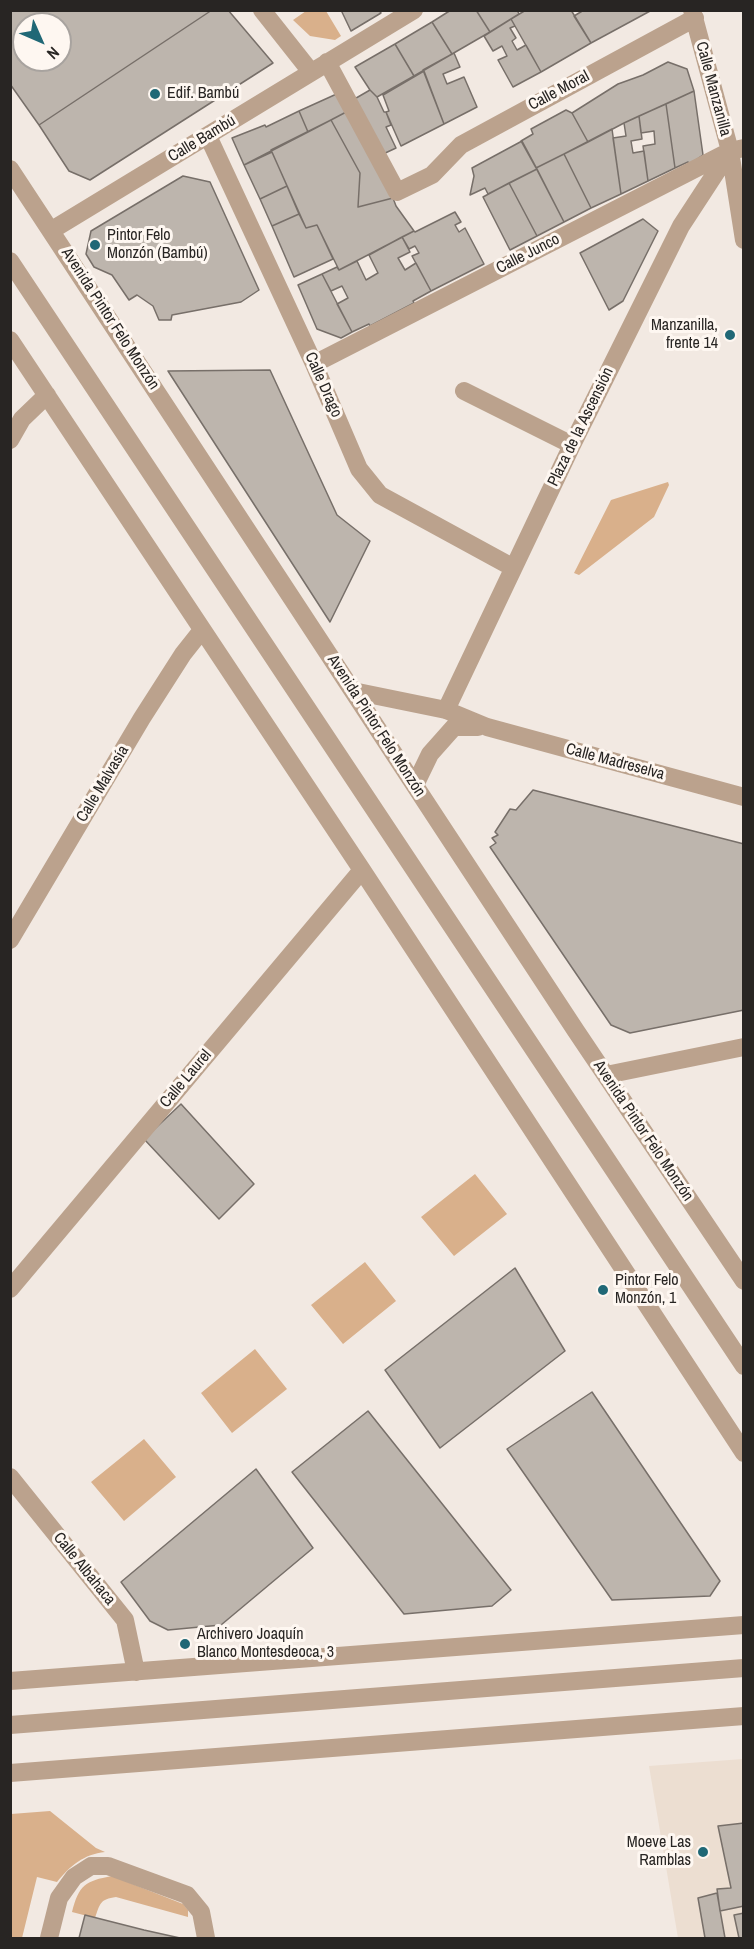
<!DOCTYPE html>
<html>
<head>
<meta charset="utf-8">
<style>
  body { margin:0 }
  #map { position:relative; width:754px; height:1949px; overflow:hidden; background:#f2e9e2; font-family:"Archivo Narrow",sans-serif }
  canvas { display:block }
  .frame { position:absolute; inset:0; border:12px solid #282523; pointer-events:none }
  .north { position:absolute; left:12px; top:12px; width:60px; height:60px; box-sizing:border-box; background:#fef7f1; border:2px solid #a8a39f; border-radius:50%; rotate:135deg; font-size:16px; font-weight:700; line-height:24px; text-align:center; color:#282523 }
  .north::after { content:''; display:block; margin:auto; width:21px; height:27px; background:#206876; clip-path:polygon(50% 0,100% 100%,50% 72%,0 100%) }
</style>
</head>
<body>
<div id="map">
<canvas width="754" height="1949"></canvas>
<div class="frame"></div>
<div class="north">N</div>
</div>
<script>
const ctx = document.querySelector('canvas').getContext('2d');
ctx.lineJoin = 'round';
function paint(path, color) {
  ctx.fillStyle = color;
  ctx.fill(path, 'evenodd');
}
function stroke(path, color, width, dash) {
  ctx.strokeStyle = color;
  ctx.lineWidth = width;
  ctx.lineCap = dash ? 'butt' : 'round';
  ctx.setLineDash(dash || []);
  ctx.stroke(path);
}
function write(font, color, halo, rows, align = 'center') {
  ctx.font = font + ' "Archivo Narrow",sans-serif';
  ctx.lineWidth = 6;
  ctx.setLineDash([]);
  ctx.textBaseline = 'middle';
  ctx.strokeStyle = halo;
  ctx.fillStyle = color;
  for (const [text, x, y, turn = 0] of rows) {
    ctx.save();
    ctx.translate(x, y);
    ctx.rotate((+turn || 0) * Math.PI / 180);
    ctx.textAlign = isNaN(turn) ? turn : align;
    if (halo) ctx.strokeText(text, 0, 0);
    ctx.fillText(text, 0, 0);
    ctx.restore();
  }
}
const built = new Path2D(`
  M 743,1759 L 743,1938 L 678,1938 L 649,1766 Z`);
const green = new Path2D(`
  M 306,11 L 326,11 L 341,36 L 335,40 L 310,36 L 293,20 Z
  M 668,482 L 669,485 L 654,517 L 579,575 L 574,573 L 611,500 Z
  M 475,1174 L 507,1214 L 454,1256 L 421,1217 Z
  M 365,1262 L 396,1301 L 343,1344 L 311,1305 Z
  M 255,1349 L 287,1389 L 232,1433 L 201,1393 Z
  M 144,1439 L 176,1477 L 124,1521 L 91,1482 Z
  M 50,1811 L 96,1848 L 105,1852 C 84,1854 70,1866 57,1882 L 37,1877 L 22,1938 L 11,1938 L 11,1814 Z
  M 112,1876 L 183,1904 L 188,1910 L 188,1917 L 116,1897 C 100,1899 100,1904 95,1918 L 72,1912 C 79,1885 85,1881 112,1876 Z`);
const building = new Path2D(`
  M 10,10 L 212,10 L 39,125 L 10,84 ZM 24,24 L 60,24 L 60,60 L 24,60 Z
  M 212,10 L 228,10 L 273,63 L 90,180 L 69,171 L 39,125 Z
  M 341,10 L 379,10 L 381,13 L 351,31 Z
  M 451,10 L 476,10 L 490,32 L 452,54 L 432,22 Z
  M 476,10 L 517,10 L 519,14 L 490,32 Z
  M 526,10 L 571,10 L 591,43 L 541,72 L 511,19 Z
  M 584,10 L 652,10 L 591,43 L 574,16 Z
  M 511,19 L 515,26 L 510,28 L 516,38 L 512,41 L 517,50 L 526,45 L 541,72 L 513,87 L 498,60 L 507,56 L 502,46 L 493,51 L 484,36 Z
  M 432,22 L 452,54 L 414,76 L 395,44 Z
  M 395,44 L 414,76 L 377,97 L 370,90 L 355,67 Z
  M 454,53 L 460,67 L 443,74 L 447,84 L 464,77 L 477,107 L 444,124 L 423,70 Z
  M 668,62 L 687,69 L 694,91 L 624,123 L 588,142 L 572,113 L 618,84 L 643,75 Z
  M 424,71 L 444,124 L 401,146 L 386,112 L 389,111 L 383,95 Z
  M 370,90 L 377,97 L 384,112 L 386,112 L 391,125 L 386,127 L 396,148 L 381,155 L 351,101 Z
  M 694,91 L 703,155 L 690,164 L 688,162 L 675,168 L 666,104 Z
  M 341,92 L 350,110 L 308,132 L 299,111 Z
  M 666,104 L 675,168 L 648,181 L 643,146 L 655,144 L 654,131 L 641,133 L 639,116 Z
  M 350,110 L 393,198 L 358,207 L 360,173 L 331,120 Z
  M 566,110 L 572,113 L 588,142 L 536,168 L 521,141 L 533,134 L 531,129 Z
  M 299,111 L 308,132 L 244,165 L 232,138 L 265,125 L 266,127 Z
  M 639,116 L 642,139 L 631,141 L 633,153 L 644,151 L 648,181 L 621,194 L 613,138 L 626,136 L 624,123 Z
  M 331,120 L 360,173 L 358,207 L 393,198 L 396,206 L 414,231 L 339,270 L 317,225 L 306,228 L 271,150 Z
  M 612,129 L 621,194 L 591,208 L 564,154 Z
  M 522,141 L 537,169 L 488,194 L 485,188 L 470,195 L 474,176 L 472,168 Z
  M 272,152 L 287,186 L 260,199 L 244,165 Z
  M 564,154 L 591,208 L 564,222 L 536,168 Z
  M 537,169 L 564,222 L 537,236 L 509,183 Z
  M 183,176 L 210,182 L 259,290 L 241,302 L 172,315 L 171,320 L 159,320 L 153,306 L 137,295 L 129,300 L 112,275 L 94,267 L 86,254 L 91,231 Z
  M 509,183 L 537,236 L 510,250 L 483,197 Z
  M 287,186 L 299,214 L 272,226 L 260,199 Z
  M 455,212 L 461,222 L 455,225 L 459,232 L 465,228 L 484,264 L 431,291 L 412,256 L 419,253 L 415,246 L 409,249 L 402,237 L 414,231 L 415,232 Z
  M 299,214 L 306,228 L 317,225 L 333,259 L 294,277 L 272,226 Z
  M 643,219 L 658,231 L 623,301 L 609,310 L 580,253 Z
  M 402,237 L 410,252 L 398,258 L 405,270 L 416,263 L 431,291 L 413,301 L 414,303 L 370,326 L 369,324 L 352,332 L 337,304 L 348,298 L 342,286 L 331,291 L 322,274 L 337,267 L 339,270 L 357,261 L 366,280 L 378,273 L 369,255 Z
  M 322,274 L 352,332 L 341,338 L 317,329 L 298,285 Z
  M 270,370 L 337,515 L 370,541 L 330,622 L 168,371 Z
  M 533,790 L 744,844 L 744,1010 L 630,1033 L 611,1025 L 490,847 L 496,843 L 492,838 L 498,835 L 495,832 L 510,809 L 516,810 Z
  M 181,1104 L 254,1184 L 219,1219 L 144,1139 Z
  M 515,1268 L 565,1351 L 440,1448 L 385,1370 Z
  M 592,1392 L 720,1581 L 710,1596 L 612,1600 L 507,1449 Z
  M 368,1411 L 511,1590 L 492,1606 L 404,1614 L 292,1472 Z
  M 256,1469 L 313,1548 L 221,1625 L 168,1630 L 150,1621 L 121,1582 Z
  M 744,1823 L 744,1906 L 720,1911 L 717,1889 L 731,1888 L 718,1826 Z
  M 717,1893 L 725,1938 L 705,1938 L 698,1898 Z
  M 744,1913 L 744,1938 L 739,1938 L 734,1915 Z
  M 85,1915 L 144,1930 L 180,1938 L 79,1938 Z`);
const minor = new Path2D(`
  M 262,10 L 311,72
  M 692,10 L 730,151 L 744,240
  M 327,62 L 397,192 L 432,175 L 461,145 L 695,18
  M 208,136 L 314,364 L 359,469 L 380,495 L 512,567
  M 10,169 L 576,1031 L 744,1281
  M 52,230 L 414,10
  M 10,261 L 744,1366
  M 10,340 L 362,870 L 744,1453
  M 314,364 L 730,151 L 744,148
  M 464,391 L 572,445
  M 10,440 L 22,419 L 47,395
  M 353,691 L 446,710 L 487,727 L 744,797
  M 446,710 L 572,445 L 681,226 L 730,151
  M 415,785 L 430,754 L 454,727 L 478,727
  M 10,940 L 142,718 L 183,654 L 202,630
  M 606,1075 L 744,1047
  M 10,1289 L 362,870
  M 10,1477 L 125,1620 L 136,1672
  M 10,1681 L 744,1625
  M 10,1725 L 744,1668
  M 10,1773 L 744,1716
  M 49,1938 L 59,1898 L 74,1877 L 91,1866 L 108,1866 L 187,1895 L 201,1912 L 206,1938`);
const markers = [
  [155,94,6,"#206876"],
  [95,245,6,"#206876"],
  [730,335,6,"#206876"],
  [603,1290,6,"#206876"],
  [185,1644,6,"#206876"],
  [703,1852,6,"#206876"]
];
const streetNames = [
  ["Calle Manzanilla",713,89,75],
  ["Calle Moral",559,91,-28],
  ["Calle Bambú",202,139,-31],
  ["Calle Junco",528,254,-27],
  ["Avenida Pintor Felo Monzón",110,319,57],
  ["Calle Drago",323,385,66],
  ["Plaza de la Ascensión",581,427,-64],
  ["Avenida Pintor Felo Monzón",376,726,57],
  ["Calle Madreselva",615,762,15],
  ["Calle Malvasía",103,784,-59],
  ["Calle Laurel",186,1079,-50],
  ["Avenida Pintor Felo Monzón",643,1131,56],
  ["Calle Albahaca",84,1569,51]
];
const poiNames = [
  ["Edif. Bambú",167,94],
  ["Pintor Felo",107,236],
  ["Monzón (Bambú)",107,254],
  ["Manzanilla,",718,326,"right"],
  ["frente 14",718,344,"right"],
  ["Pintor Felo",615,1281],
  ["Monzón, 1",615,1299],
  ["Archivero Joaquín",197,1635],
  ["Blanco Montesdeoca, 3",197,1653],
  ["Moeve Las",691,1843,"right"],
  ["Ramblas",691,1861,"right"]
];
paint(built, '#ecded1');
paint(green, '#d9b08b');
paint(building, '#bdb5ad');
stroke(building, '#776f69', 1.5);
stroke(minor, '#bba28d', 18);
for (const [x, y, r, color] of markers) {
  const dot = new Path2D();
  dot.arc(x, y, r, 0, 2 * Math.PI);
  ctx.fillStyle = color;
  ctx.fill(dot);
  stroke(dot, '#fef7f1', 2);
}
write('16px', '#282523', '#fef7f1', streetNames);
write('16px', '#282523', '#fef7f1', poiNames, 'left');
</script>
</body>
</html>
